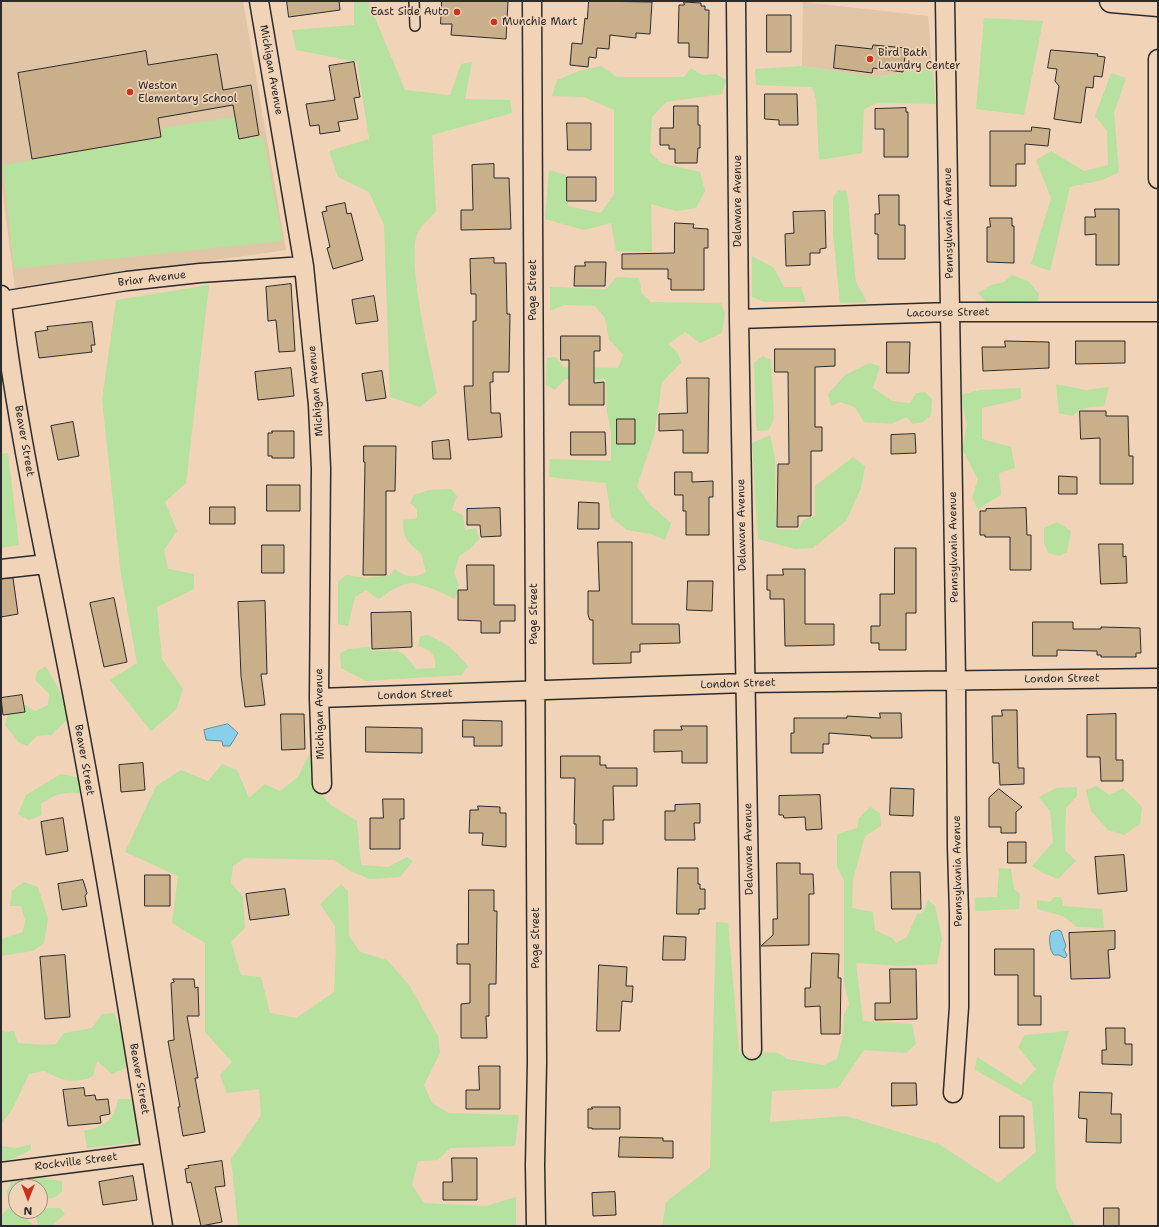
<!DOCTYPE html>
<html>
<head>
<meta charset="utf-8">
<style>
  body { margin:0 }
  #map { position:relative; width:1159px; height:1227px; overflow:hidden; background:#f1d3b7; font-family:"Shantell Sans",sans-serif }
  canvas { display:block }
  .frame { position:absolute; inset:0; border:2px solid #2b2b2b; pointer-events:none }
  .north { position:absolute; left:8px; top:1179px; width:40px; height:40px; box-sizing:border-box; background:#f1d3b7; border:1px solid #a2907f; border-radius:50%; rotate:180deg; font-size:11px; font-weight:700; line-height:16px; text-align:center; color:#2b2b2b }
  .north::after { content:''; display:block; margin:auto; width:14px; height:18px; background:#c8321e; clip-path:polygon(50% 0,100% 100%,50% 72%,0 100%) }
</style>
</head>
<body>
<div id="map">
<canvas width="1159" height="1227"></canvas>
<div class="frame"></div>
<div class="north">N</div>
</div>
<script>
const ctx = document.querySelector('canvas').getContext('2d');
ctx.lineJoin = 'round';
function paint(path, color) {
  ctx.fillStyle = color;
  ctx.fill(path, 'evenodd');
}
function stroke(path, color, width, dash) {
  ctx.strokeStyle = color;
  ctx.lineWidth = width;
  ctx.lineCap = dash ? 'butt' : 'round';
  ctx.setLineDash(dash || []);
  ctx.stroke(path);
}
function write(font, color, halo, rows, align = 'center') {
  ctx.font = font + ' "Shantell Sans",sans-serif';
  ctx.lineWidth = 3.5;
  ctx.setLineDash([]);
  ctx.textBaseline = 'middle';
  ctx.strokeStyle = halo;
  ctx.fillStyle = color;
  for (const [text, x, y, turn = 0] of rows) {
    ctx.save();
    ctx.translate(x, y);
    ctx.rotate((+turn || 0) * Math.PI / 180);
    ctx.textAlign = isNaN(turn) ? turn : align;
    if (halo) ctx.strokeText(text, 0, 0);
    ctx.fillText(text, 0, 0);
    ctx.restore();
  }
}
const built = new Path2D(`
  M 11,1 L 243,1 L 286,250 L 15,289 L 1,180 L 1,3 Z
  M 803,2 L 928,16 L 932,67 L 877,77 L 802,66 Z`);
const green = new Path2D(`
  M 354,1 L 368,1 L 405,90 L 450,95 L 461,64 L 472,62 L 465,99 L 510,100 L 512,113 L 432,135 L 436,211 C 431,218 421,225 418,232 C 405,257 431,362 437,393 L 420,407 L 390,397 L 384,225 L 369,192 L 338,177 L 329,151 L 369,139 L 357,62 L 296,50 L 292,30 L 354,25 Z
  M 984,18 L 1043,21 L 1024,115 L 976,109 Z
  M 601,66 L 617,77 L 684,77 L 691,68 L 702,75 L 716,74 L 726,80 L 722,94 L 666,102 L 652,117 L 650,152 L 661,163 L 700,172 L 705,191 L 696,208 L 676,211 L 651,204 L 652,252 L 616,251 L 611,223 L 584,230 L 545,219 L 549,170 L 566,175 L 568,206 L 601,213 L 614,194 L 614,110 L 584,97 L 552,96 L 557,80 L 579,71 Z
  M 802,66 L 877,77 L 932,67 L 936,104 L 877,103 L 864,109 L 862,153 L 819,160 L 816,99 L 812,87 L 756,85 L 755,69 Z
  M 1111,73 L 1126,78 L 1114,113 L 1119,172 L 1102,180 L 1070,187 L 1050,271 L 1031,264 L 1051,198 L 1036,160 L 1051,151 L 1084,171 L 1108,165 L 1107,131 L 1095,116 Z
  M 235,117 L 239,139 L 263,136 L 283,241 L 14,269 L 3,165 L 162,137 L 162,128 Z
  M 838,190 L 847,191 L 856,282 L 867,302 L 840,303 L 833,234 L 833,198 Z
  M 752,256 L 774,268 L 784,287 L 801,287 L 806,302 L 765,302 L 752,297 Z
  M 1012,275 L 1028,281 L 1039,294 L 1038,301 L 986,302 L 978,293 L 991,285 L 1004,282 Z
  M 617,277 L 639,278 L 642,294 L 651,302 L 721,303 L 725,314 L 722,333 L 700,343 L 685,332 L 668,344 L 678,353 L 681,363 L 662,382 L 654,436 L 637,486 L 649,504 L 671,523 L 665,540 L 651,534 L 627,530 L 611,517 L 606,483 L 549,477 L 550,459 L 611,461 L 611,432 L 607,412 L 606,379 L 565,379 L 555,390 L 546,385 L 547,358 L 556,357 L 563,367 L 618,368 L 623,355 L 609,339 L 605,318 L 595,306 L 564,305 L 550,311 L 550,287 L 606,289 Z
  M 209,285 L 186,483 L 165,502 L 177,531 L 164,550 L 168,569 L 194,574 L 194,589 L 157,607 L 162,659 L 183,689 L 176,710 L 151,731 L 110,680 L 137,663 L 121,575 L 102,400 L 116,300 Z
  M 763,356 L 771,360 L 774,418 L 769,430 L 757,431 L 756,425 L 754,363 Z
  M 869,363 L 880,366 L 873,388 L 892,401 L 910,403 L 916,393 L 925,392 L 932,399 L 931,415 L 923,422 L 912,424 L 907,417 L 891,424 L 864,422 L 855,407 L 840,402 L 831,406 L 828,394 L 845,375 Z
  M 1056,384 L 1086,390 L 1109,387 L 1104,406 C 1093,407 1081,406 1073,416 L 1059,413 Z
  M 1021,388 L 1021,399 L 982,408 L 982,439 L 1011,447 L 1015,468 L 999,473 L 1001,495 L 978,509 L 972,498 L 978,479 L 962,449 L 967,425 L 960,395 L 980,390 Z
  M 770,435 L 775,458 L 776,529 L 799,530 L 803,520 L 815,516 L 815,486 L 853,457 L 865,466 L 861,488 L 846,521 L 813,548 L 795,549 L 758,539 L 752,443 Z
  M 8,453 L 19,545 L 1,548 L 1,454 Z
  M 451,489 L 457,496 L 452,510 L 463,515 L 465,530 L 476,528 L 479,539 L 470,549 L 459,556 L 454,573 L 459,585 L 455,599 C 448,595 418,582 411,583 C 399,584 388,593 378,599 L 366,590 L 355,597 L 348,626 L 338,624 L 338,582 L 346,575 L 367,578 L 390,575 L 395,569 C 405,577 414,579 426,572 L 421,553 C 407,543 403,537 403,520 L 417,518 L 417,509 L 410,503 L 414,495 L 429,490 Z
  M 1057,522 L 1071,531 L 1067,552 L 1059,556 L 1048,553 L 1044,543 L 1044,528 Z
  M 427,635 C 444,641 456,652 468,666 L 462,675 L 366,681 L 341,668 L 340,653 L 348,649 L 369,647 L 373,651 C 399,650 400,647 416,669 L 435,668 C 437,654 430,650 418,646 L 420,636 Z
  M 45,666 C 57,683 64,699 68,719 L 51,735 L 37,736 L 27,746 L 18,742 L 5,725 L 10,708 L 18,700 L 35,711 L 48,705 L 49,694 L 35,680 L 37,672 Z
  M 311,751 L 318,791 L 331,805 L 357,821 L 361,865 L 388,867 L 407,857 L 413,861 L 400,877 L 370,879 L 350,871 L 334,860 L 245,858 L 233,866 L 231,883 L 243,897 L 245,928 L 231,942 L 241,975 L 261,977 L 270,1013 L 296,1018 L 334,992 L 336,953 L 335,926 L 320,904 L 341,884 L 348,891 L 349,936 L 360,952 L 387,960 L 409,985 L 438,1036 L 440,1053 L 424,1085 L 432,1103 L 449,1113 L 519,1115 L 515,1146 L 450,1148 L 438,1160 L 418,1161 L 412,1185 L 424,1203 L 486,1206 L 516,1197 L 516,1226 L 238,1226 L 231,1159 L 261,1115 L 259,1089 L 227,1093 L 220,1075 L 232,1062 L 205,1032 L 205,943 L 172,923 L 178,876 L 125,852 L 156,786 L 181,770 L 208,781 L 222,764 L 237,770 L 249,798 L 265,784 L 280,791 L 298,777 Z
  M 61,774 L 80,778 L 81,793 C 65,791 54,794 41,804 L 42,815 L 29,820 L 18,814 L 26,795 Z
  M 1097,786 L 1109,795 L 1123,788 L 1142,807 L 1140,824 L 1124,835 L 1108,830 L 1091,811 L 1086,790 Z
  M 1077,787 L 1077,796 L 1066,808 L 1065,850 L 1076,861 L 1058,879 L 1043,873 L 1032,866 L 1053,842 L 1050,811 L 1039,797 L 1056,788 Z
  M 870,807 L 880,813 L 881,826 L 865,836 L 853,879 L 852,908 L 873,912 L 875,930 L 892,938 L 896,943 L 907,937 L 917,914 L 923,912 L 928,900 L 935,906 L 942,939 L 937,964 L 901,966 L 856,963 L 863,1021 L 912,1024 L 916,1044 L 906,1053 L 864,1050 L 838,1088 L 772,1091 L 770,1122 L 846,1116 L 939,1144 L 998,1183 L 1036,1152 L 1032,1102 L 975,1070 L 977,1057 L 1021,1085 L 1036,1069 L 1018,1047 L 1025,1035 L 1069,1031 L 1053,1083 L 1056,1188 L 1075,1226 L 662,1226 L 666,1202 L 710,1168 L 716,922 L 728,923 L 739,1052 L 778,1053 L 787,1059 L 824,1065 L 837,1059 L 843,1035 L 844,1014 L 849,1004 L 844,983 L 844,880 L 837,867 L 837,834 L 857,828 L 859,818 Z
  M 999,868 L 1011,869 L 1014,889 L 1020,894 L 1019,909 L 975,911 L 975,898 L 997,897 Z
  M 24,882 L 38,887 L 48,919 L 44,943 L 33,951 L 1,956 L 1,939 L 23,932 L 25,920 L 21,906 L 10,906 L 12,890 Z
  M 1054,897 L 1061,897 L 1063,906 L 1102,909 L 1104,928 L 1077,927 L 1063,916 L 1037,909 L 1037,900 L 1050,902 Z
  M 114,1013 L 122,1033 L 126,1068 L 112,1074 L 97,1061 L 93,1076 C 75,1085 61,1080 44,1071 L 29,1074 L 13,1108 L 1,1125 L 1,1030 L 5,1032 L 14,1031 L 18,1043 L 45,1045 L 56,1044 L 64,1033 L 92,1028 L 102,1014 Z
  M 118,1099 L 132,1099 L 141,1137 L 133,1143 L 87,1148 L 84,1131 C 104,1126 114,1122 118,1099 Z
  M 31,1144 L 31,1150 L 12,1159 L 1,1161 L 1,1146 L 17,1148 Z
  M 33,1176 L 62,1181 L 62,1192 L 54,1198 L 40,1199 L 40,1187 L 16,1187 L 16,1211 L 27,1211 L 26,1218 L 34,1226 L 1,1226 L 1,1216 L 10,1206 L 7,1192 L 11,1182 Z
  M 46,1208 L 60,1208 L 65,1214 L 52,1226 L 38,1226 L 36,1217 Z`);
const water = new Path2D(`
  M 228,724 L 238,733 L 230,746 L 223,746 L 222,741 L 206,740 L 204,730 Z
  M 1058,930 L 1061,931 L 1066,946 L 1064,950 L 1067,955 L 1065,958 L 1059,955 L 1054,955 C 1050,952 1048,937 1051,932 Z`);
const building = new Path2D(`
  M 287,1 L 339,1 L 340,10 L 289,17 Z
  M 442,1 L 508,1 L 506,39 L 451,35 L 452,24 L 441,24 Z
  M 589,1 L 652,2 L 650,34 L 636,33 L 636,38 L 610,35 L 609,49 L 597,48 L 596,58 L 589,57 L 588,67 L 570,65 L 572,43 L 582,44 L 585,18 L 587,19 Z
  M 684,2 L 701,3 L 701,6 L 705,6 L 705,10 L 709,10 L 708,58 L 689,57 L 689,43 L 678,43 L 679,5 L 684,5 Z
  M 767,15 L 791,15 L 791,52 L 767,52 Z
  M 836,45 L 872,49 L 873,45 L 906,48 L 903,72 L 873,68 L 872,73 L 834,68 Z
  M 1051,50 L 1098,54 L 1097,56 L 1105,57 L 1102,77 L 1094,76 L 1093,88 L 1086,87 L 1081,123 L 1054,119 L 1059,86 L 1055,81 L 1057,69 L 1048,68 Z
  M 146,51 L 148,65 L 217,54 L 223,90 L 251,85 L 259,135 L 239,139 L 233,105 L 158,118 L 161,137 L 32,159 L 18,73 Z
  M 354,62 L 360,97 L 354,98 L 358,119 L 338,122 L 340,131 L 320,134 L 319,125 L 310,126 L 306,104 L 335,100 L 329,66 Z
  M 765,94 L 797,94 L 798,125 L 779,125 L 779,120 L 765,119 Z
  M 674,106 L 698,106 L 698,125 L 700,125 L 700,148 L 698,148 L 697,163 L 675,163 L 675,149 L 669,149 L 669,145 L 660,145 L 660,128 L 673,128 Z
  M 906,108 L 906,112 L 908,112 L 908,157 L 884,157 L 884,129 L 875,129 L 875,109 Z
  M 567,123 L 591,123 L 591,150 L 568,150 Z
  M 1032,127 L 1050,129 L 1048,146 L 1025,144 L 1025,164 L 1016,164 L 1016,186 L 990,186 L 990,131 L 1031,131 Z
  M 494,164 L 494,178 L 509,178 L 511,229 L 461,230 L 461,210 L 473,210 L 472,165 Z
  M 567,177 L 596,177 L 596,201 L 567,201 Z
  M 879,195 L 899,195 L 899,225 L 905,225 L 905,259 L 878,259 L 878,234 L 875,234 L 875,214 L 879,214 Z
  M 345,203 L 347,214 L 351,213 L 363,260 L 333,269 L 327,248 L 330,247 L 322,212 L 327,211 L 326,207 Z
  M 1095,209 L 1119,209 L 1119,265 L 1096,265 L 1096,234 L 1085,235 L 1085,217 L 1095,217 Z
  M 825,211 L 826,248 L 820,249 L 820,253 L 810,253 L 810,265 L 786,266 L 785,234 L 794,233 L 793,212 Z
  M 990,218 L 1012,218 L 1012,226 L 1014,226 L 1014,263 L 987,262 L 987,227 L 990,227 Z
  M 675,223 L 694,224 L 693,228 L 708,229 L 708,248 L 704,248 L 704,290 L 671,290 L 671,279 L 668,279 L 668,269 L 622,269 L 622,254 L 674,253 Z
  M 494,258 L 494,263 L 506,263 L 507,314 L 510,314 L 509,372 L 493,372 L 493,382 L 490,382 L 491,413 L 500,413 L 502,437 L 468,440 L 464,386 L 473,386 L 473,321 L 476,321 L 476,294 L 471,294 L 470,259 Z
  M 585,262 L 606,262 L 605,286 L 574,286 L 575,266 L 585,266 Z
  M 291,284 L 295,351 L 279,352 L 276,320 L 268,321 L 266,287 Z
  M 374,296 L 378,321 L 356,324 L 352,300 Z
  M 92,322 L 95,345 L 91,345 L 92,352 L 39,358 L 35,332 L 48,330 L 47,327 Z
  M 561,336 L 600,336 L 600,351 L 594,351 L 594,383 L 604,382 L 604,405 L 569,405 L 569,360 L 561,360 Z
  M 1005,341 L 1049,342 L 1049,368 L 983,371 L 982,347 L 1005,347 Z
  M 1076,341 L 1125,341 L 1125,363 L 1076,364 Z
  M 887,342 L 910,342 L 909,373 L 887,373 Z
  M 775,349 L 835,349 L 835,366 L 815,367 L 815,427 L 822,427 L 822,451 L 811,451 L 811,516 L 798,516 L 798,527 L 777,527 L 778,464 L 789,464 L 788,372 L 775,372 Z
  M 291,368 L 294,396 L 258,400 L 255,372 Z
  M 382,371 L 386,398 L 366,401 L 362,374 Z
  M 687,378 L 709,378 L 708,453 L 683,453 L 683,430 L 659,431 L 659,414 L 687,413 Z
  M 1080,411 L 1106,411 L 1106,416 L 1128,416 L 1129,456 L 1133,456 L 1133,484 L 1100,484 L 1100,438 L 1081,439 Z
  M 617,419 L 635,419 L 635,444 L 617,444 Z
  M 73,422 L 79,456 L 58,460 L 51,426 Z
  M 272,431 L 294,431 L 294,458 L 272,458 L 272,456 L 268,456 L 268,433 L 272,433 Z
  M 571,432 L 605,432 L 606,455 L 571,455 Z
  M 915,434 L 916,453 L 891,454 L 891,435 Z
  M 449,440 L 451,459 L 433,459 L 432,442 Z
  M 364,446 L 396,446 L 395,491 L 386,491 L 386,575 L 363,575 L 365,462 L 364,462 Z
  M 675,472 L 692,472 L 692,482 L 713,481 L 713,497 L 709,497 L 709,535 L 686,535 L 686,511 L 683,511 L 683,495 L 675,495 Z
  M 1059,476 L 1077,477 L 1077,494 L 1059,494 Z
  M 267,485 L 300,485 L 300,511 L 267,511 Z
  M 579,502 L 599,503 L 599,529 L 578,529 Z
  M 210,507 L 235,507 L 235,524 L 210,524 Z
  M 500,508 L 501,536 L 481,537 L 480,525 L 467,525 L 467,509 Z
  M 1026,508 L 1027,535 L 1031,535 L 1031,570 L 1010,570 L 1010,537 L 985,537 L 985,535 L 980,535 L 980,511 L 986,511 L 986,509 Z
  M 598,542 L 632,542 L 632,624 L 679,624 L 680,643 L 640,644 L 640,652 L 631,652 L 631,663 L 593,664 L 593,620 L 590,620 L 588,615 L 588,591 L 599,591 Z
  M 1099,544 L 1123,544 L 1123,557 L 1126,556 L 1127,583 L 1101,584 Z
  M 262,545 L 284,545 L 284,573 L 262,573 Z
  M 895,548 L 916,548 L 916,613 L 906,613 L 906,650 L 879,650 L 879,643 L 871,643 L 871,626 L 880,626 L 880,594 L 894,594 Z
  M 467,565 L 494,565 L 494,605 L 515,605 L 515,621 L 500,621 L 500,633 L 481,633 L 481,621 L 458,620 L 458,590 L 467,590 Z
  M 783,569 L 805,569 L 805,624 L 834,624 L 834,645 L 785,646 L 784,599 L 770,599 L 770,590 L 767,590 L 767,575 L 783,575 Z
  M 13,578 L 18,614 L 1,617 L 1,579 Z
  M 688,581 L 713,581 L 712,611 L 687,610 Z
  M 114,598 L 127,662 L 104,667 L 90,603 Z
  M 265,601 L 267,674 L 261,674 L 265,705 L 245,707 L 241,676 L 238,602 Z
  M 411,612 L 412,647 L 372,649 L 371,613 Z
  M 1033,622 L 1073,622 L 1073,629 L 1101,629 L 1101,627 L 1140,628 L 1141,653 L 1136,653 L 1136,657 L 1101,657 L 1101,655 L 1097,655 L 1097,651 L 1057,650 L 1057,656 L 1033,656 Z
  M 22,695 L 25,712 L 3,715 L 1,698 Z
  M 1002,710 L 1017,710 L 1018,768 L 1024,768 L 1024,784 L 1000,785 L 999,763 L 993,763 L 992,716 L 1002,716 Z
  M 880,713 L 901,713 L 902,738 L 871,738 L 871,736 L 829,733 L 829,744 L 823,744 L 823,753 L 791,753 L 791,733 L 794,733 L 794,718 L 847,718 L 847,716 L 880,718 Z
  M 281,714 L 304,714 L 305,749 L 282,750 Z
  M 1116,714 L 1116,760 L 1123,760 L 1123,781 L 1101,781 L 1100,757 L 1087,757 L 1087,715 Z
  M 463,720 L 502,721 L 502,746 L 474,746 L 474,737 L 463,737 Z
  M 681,726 L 707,726 L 707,763 L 682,763 L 682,751 L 654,752 L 654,730 L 682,730 Z
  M 366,727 L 422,728 L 422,753 L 366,752 Z
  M 561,756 L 600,756 L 600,765 L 606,765 L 606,768 L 637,768 L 637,786 L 613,786 L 614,820 L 603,820 L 603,844 L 576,844 L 576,824 L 574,824 L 575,778 L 561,778 Z
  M 143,763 L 145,790 L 121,792 L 119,765 Z
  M 891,788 L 914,789 L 913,816 L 890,815 Z
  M 999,789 L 1022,807 L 1016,812 L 1016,833 L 1001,833 L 1001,827 L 989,827 L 989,798 Z
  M 820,795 L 822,829 L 806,830 L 805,817 L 784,818 L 783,815 L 779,815 L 779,796 Z
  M 383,799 L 404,799 L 404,819 L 400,819 L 400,849 L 370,849 L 370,818 L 383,818 Z
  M 700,804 L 700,823 L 694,823 L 695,840 L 665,840 L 665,811 L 675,811 L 675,805 Z
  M 478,806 L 500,807 L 500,813 L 506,813 L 506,847 L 482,845 L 483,833 L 469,833 L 470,810 L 478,810 Z
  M 63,818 L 68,851 L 46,855 L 41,822 Z
  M 1008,842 L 1026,842 L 1026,863 L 1008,863 Z
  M 1124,855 L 1127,891 L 1098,894 L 1095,857 Z
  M 777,863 L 800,863 L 800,874 L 813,874 L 814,894 L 809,894 L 809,945 L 761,946 L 773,935 L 773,919 L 777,919 Z
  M 678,868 L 698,868 L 698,884 L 700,884 L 700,889 L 705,889 L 705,909 L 699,909 L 699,914 L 677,914 Z
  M 891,872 L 920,872 L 921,909 L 892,909 Z
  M 145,875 L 170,875 L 170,906 L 145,906 Z
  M 83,880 L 87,893 L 85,896 L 87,906 L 62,910 L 58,884 Z
  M 285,889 L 289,915 L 250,920 L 246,894 Z
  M 469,890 L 494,890 L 494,911 L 497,911 L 496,984 L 489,984 L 489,1016 L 486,1016 L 487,1038 L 461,1038 L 461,1004 L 470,1003 L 470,964 L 457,964 L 457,944 L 468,944 Z
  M 1115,931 L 1115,949 L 1108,950 L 1110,978 L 1071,979 L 1069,933 Z
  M 664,936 L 686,937 L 685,960 L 663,960 Z
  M 995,949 L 1034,949 L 1034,996 L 1041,996 L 1041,1025 L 1018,1025 L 1018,975 L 995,975 Z
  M 812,953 L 839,954 L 838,978 L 841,978 L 840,1034 L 821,1034 L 820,1006 L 805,1007 L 805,988 L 810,988 Z
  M 65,955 L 70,1017 L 45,1019 L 40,957 Z
  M 599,965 L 627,967 L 626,986 L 633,986 L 632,1002 L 622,1001 L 620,1031 L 597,1031 Z
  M 890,969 L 916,969 L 917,1019 L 875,1020 L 875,1003 L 890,1003 Z
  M 173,979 L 194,979 L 195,988 L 198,987 L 199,1016 L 187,1016 L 198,1078 L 195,1078 L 205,1132 L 183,1136 L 178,1107 L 180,1107 L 168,1041 L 174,1040 L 171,983 L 174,982 Z
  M 1106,1028 L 1125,1028 L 1125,1044 L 1132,1044 L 1132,1065 L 1102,1064 L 1102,1050 L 1106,1050 Z
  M 479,1066 L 500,1066 L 500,1109 L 466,1109 L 466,1090 L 479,1090 Z
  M 892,1083 L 916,1083 L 917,1105 L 892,1106 Z
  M 84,1088 L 85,1096 L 95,1095 L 96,1100 L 108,1099 L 110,1114 L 100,1116 L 101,1123 L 68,1126 L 63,1090 Z
  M 1080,1092 L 1112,1093 L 1111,1114 L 1121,1114 L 1121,1143 L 1086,1142 L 1087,1119 L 1079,1118 Z
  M 592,1107 L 620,1107 L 620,1129 L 592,1129 L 592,1128 L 588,1128 L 588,1109 L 592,1109 Z
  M 1000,1116 L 1024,1116 L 1024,1148 L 1000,1148 Z
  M 620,1137 L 663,1138 L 663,1141 L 673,1141 L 673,1158 L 619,1157 Z
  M 452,1158 L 477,1158 L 477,1200 L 443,1200 L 443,1182 L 452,1182 Z
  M 222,1161 L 225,1186 L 215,1187 L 222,1222 L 201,1226 L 191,1182 L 187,1183 L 185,1169 L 189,1168 L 188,1166 Z
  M 133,1176 L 137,1200 L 103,1205 L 99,1182 Z
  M 615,1192 L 616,1215 L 593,1216 L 592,1193 Z
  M 1104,1208 L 1119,1208 L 1119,1226 L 1104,1226 Z`);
const service = new Path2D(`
  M 414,1 L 415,26`);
const minor = new Path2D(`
  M 259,1 L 304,266 L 318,405 L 321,468 L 319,698 L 322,784
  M 532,1 L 537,1062 L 535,1165 L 536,1226
  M 736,1 L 739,319 L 752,1050
  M 945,1 L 956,680 L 957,847 L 959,914 L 959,1007 L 953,1093
  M 1158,59 L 1158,179
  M 1,295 C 16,428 47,560 72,692 C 106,869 134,1048 163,1226
  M 2,301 L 127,281 L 200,273 L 304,266
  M 739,319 L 950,312 L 1158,312
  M 1,569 L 46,564
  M 319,698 L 745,683 L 1158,678
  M 1,1172 L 151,1153`);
const secondary = new Path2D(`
  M 1111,1 L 1158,5`);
const markers = [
  [457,12,4,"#c8321e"],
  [494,22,4,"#c8321e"],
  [870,59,4,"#c8321e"],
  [130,92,4,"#c8321e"]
];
const poiNames = [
  ["East Side Auto",449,12,"right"],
  ["Munchie Mart",502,22],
  ["Bird Bath",878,53],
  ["Laundry Center",878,66],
  ["Weston",138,86],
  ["Elementary School",138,99]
];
const streetNames = [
  ["Michigan Avenue",271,70,80],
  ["Delaware Avenue",738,201,-90],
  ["Pennsylvania Avenue",949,223,-91],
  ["Briar Avenue",152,279,-7],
  ["Page Street",533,290,-90],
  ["Lacourse Street",948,313,-1],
  ["Michigan Avenue",316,391,-95],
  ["Beaver Street",24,441,80],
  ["Delaware Avenue",742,525,-91],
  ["Pennsylvania Avenue",954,547,-91],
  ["Page Street",534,614,-90],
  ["London Street",1062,679,-1],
  ["London Street",738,684,-2],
  ["London Street",415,695,-2],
  ["Michigan Avenue",320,714,-91],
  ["Beaver Street",84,760,80],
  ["Delaware Avenue",749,849,-91],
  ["Pennsylvania Avenue",958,871,-91],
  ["Page Street",536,938,-90],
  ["Beaver Street",139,1079,80],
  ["Rockville Street",76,1162,-7]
];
paint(built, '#e1c5a7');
paint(green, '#b7e19e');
paint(water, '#88d0e9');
stroke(water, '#638e9d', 1);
paint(building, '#caaf8b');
stroke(building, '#2b2b2b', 1);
stroke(service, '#2b2b2b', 12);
stroke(minor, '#2b2b2b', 21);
stroke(secondary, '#2b2b2b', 25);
stroke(service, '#f1d3b7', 9);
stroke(minor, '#f1d3b7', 18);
stroke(secondary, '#f1d3b7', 22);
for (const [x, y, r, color] of markers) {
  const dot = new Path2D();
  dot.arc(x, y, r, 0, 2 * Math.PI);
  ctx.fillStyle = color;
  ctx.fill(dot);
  stroke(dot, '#f1d3b7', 1.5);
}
write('11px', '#2b2b2b', '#f1d3b7', poiNames, 'left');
write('11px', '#2b2b2b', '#f1d3b7', streetNames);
</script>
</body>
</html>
